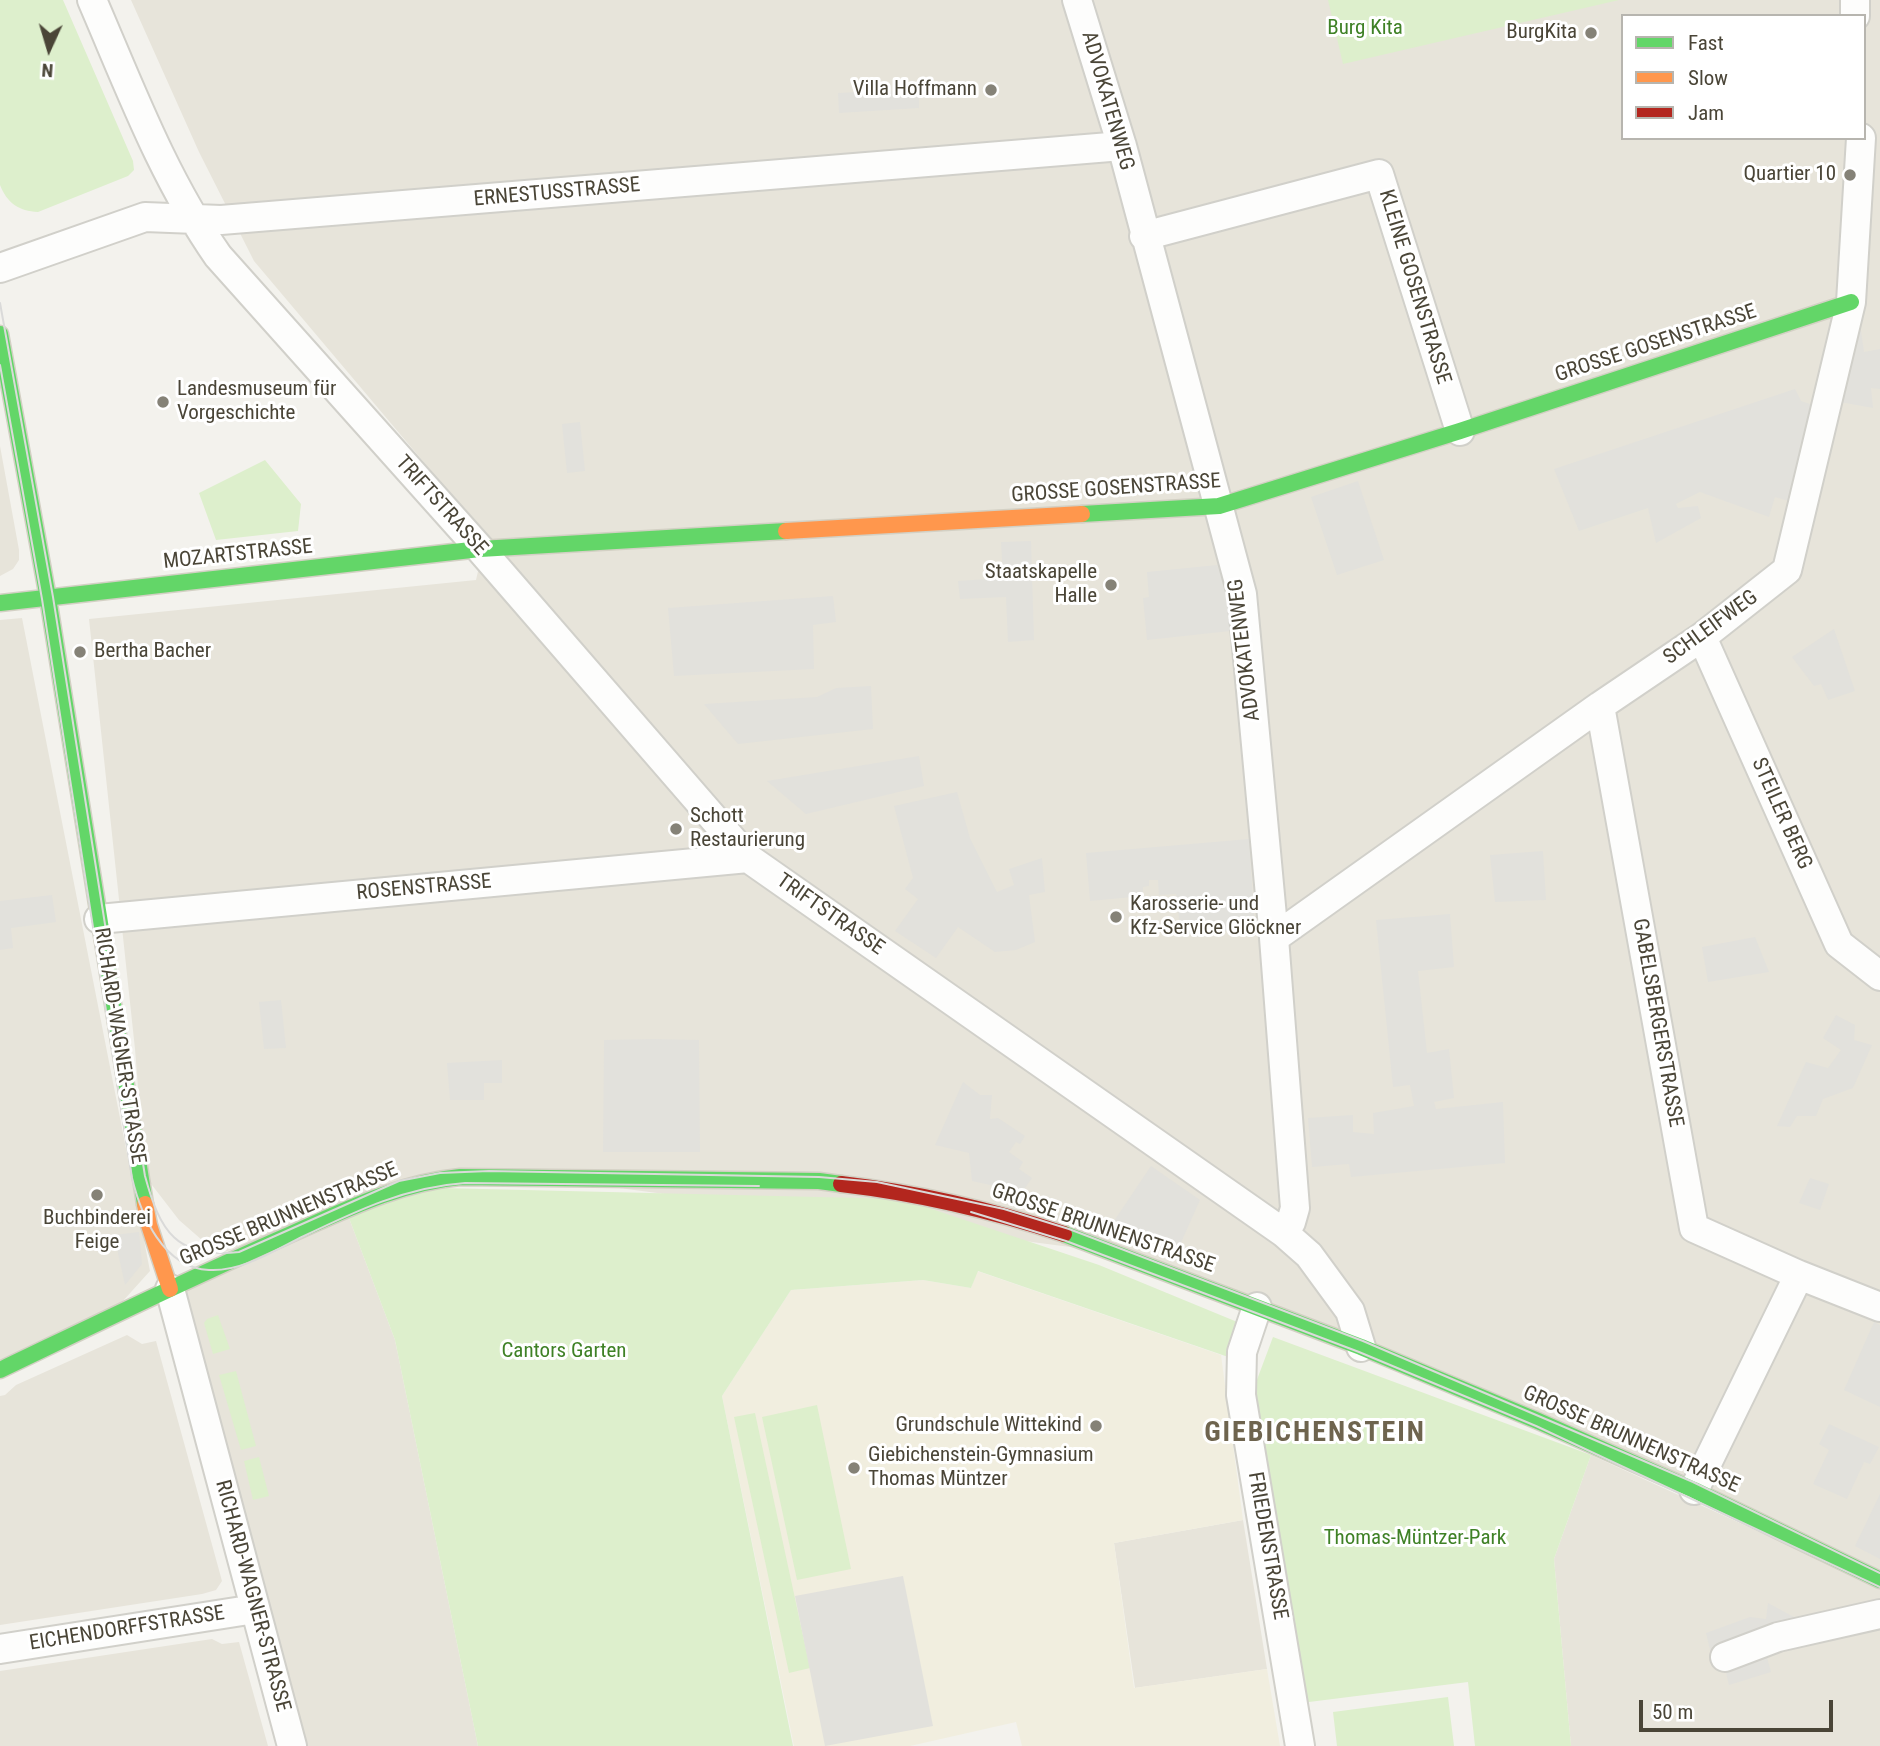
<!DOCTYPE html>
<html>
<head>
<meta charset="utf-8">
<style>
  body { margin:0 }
  #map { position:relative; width:1880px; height:1746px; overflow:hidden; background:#f3f2ed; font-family:"Roboto Condensed",sans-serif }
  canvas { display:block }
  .legend { position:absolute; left:1621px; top:14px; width:245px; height:126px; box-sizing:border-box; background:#fff; border:2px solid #b7b5af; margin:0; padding:9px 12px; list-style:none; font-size:21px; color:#4a4537 }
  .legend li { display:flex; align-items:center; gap:14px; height:35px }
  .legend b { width:35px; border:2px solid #b7b5af }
  .north { position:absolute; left:14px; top:14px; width:70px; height:70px; -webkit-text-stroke:5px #fff; paint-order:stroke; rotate:184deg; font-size:19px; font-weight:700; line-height:28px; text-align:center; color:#4a4537 }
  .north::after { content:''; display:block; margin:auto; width:24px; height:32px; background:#4a4537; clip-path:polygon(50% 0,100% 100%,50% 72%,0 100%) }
  .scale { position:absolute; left:1639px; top:1700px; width:194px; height:32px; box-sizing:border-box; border:4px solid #4a4537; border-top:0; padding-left:9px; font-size:21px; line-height:24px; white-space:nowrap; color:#4a4537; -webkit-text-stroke:5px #fff; paint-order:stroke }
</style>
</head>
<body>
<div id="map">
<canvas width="1880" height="1746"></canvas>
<ul class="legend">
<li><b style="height:9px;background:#63d668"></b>Fast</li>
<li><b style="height:9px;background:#ff974d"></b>Slow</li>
<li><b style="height:9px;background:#b3261e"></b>Jam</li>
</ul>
<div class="north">N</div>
<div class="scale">50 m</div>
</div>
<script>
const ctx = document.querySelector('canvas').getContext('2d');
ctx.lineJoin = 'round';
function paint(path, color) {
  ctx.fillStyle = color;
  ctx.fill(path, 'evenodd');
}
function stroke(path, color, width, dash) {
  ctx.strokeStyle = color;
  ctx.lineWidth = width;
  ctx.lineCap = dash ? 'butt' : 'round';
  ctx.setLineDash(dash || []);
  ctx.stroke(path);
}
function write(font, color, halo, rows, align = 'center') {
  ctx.font = font + ' "Roboto Condensed",sans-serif';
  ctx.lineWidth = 6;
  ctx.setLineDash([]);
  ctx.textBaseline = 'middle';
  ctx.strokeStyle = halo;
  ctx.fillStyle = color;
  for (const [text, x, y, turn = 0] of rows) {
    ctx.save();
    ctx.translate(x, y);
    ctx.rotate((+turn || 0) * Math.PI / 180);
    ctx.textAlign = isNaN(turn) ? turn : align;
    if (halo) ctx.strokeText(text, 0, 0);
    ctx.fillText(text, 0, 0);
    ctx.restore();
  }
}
const residential = new Path2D(`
  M 131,0 L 1880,0 L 1880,1572 L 1139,1256 L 489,1171 L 218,1254 L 179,1220 L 145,1176 L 135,1049 L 89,619 L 476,580 L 486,536 L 254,261 L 199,152 ZM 1623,16 L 1864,16 L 1864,138 L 1623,138 Z
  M 0,446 L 19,550 L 19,560 L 13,569 L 0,576 Z
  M 22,618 L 150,1271 L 122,1302 L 0,1365 L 0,620 Z
  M 346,1210 L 395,1340 L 478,1746 L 292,1746 L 170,1289 Z
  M 127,1335 L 142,1344 L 156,1341 L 222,1581 L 216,1590 L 202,1594 L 0,1625 L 0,1396 L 5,1395 L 16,1385 Z
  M 1591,1455 L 1880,1587 L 1880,1746 L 1571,1746 L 1554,1559 Z
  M 1243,1520 L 1267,1669 L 1135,1688 L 1114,1543 Z
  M 212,1639 L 222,1644 L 239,1642 L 268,1746 L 0,1746 L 0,1671 Z`);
const education = new Path2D(`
  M 977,1271 L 1221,1355 L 1243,1520 L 1114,1543 L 1134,1688 L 1267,1669 L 1280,1746 L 1022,1746 L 1016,1722 L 910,1746 L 794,1746 L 722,1396 L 791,1290 L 923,1280 L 971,1288 Z`);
const green = new Path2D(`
  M 0,0 L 63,0 L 133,161 L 134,170 L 128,176 L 38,212 C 19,211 7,203 0,185 Z
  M 1328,0 L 1619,0 L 1343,64 Z
  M 265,460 L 301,504 L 298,531 L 216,540 L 199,493 Z
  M 441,1188 L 902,1199 L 1099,1265 L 1247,1326 L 1237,1360 L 978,1271 L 971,1288 L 923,1280 L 791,1290 L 722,1396 L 793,1746 L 478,1746 L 395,1340 L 346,1210 Z
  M 218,1315 L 230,1349 L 213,1354 L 204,1323 L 207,1319 Z
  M 1273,1337 L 1591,1455 L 1554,1559 L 1571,1746 L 1475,1746 L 1468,1682 L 1301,1703 L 1249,1401 Z
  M 236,1371 L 256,1446 L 241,1450 L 219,1375 Z
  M 817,1405 L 851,1569 L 797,1580 L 762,1417 Z
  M 755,1413 L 810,1668 L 789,1673 L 734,1417 Z
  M 259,1457 L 269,1496 L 253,1500 L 244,1461 Z
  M 1448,1697 L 1454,1746 L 1337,1746 L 1333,1712 Z`);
const parking = new Path2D(`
  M 919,89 L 919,108 L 839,113 L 838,93 Z
  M 1856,330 L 1861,331 L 1864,352 L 1880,349 L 1880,389 L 1871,388 L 1873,408 L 1840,402 Z
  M 1795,389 L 1801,401 L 1819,407 L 1796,503 L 1775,497 L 1769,517 L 1700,492 L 1676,504 L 1678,508 L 1698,506 L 1701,518 L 1656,543 L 1648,508 L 1579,531 L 1554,469 Z
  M 580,422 L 585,471 L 567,473 L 562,424 Z
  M 1358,481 L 1384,560 L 1337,575 L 1311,497 Z
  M 1031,541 L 1034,640 L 1008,642 L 1006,597 L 960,599 L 958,581 L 1003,578 L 1001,542 Z
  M 1217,565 L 1228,593 L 1230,631 L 1147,640 L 1143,598 L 1149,597 L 1147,572 Z
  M 833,596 L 836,622 L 813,625 L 814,669 L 674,676 L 668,608 Z
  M 1834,629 L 1855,691 L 1828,700 L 1821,684 L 1814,686 L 1792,657 Z
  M 871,686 L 873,729 L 738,744 L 704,704 L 817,697 L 836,688 Z
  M 919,756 L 924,786 L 806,814 L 767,781 Z
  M 957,792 L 970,838 L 997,892 L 1014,885 L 1009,869 L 1042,858 L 1045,892 L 1029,895 L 1035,942 L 1016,950 L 995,952 L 958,927 L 936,958 L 895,931 L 918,899 L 905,889 L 913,878 L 894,806 Z
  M 1249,839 L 1255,929 L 1181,935 L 1176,894 L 1159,895 L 1158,880 L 1149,880 L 1149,886 L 1143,887 L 1143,896 L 1090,901 L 1086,853 Z
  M 1543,851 L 1546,900 L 1495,902 L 1490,855 Z
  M 52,895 L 56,922 L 11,928 L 13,948 L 0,950 L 0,901 Z
  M 1450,914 L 1454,967 L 1418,971 L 1427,1053 L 1449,1049 L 1454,1098 L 1434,1102 L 1436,1109 L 1503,1102 L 1505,1163 L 1351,1177 L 1349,1164 L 1312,1167 L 1308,1118 L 1353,1115 L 1353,1132 L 1374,1134 L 1373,1113 L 1414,1106 L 1410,1085 L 1393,1087 L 1376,920 Z
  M 1755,937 L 1769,972 L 1708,982 L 1702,947 Z
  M 281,1000 L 286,1048 L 264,1049 L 259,1002 Z
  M 1836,1015 L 1855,1025 L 1854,1040 L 1872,1045 L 1853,1088 L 1823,1099 L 1816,1116 L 1797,1116 L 1790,1127 L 1777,1126 L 1806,1062 L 1828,1068 L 1841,1050 L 1823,1038 Z
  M 653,1039 L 699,1040 L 700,1152 L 603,1152 L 604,1040 Z
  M 502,1060 L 502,1083 L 484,1083 L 484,1100 L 450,1100 L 447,1063 Z
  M 963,1082 L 980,1095 L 992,1095 L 990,1119 L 998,1118 L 1025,1136 L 1020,1144 L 1016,1142 L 1009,1152 L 1023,1162 L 1019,1169 L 1032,1178 L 1022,1192 L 972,1181 L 969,1153 L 935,1145 Z
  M 1151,1166 L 1200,1200 L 1179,1247 L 1112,1224 Z
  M 1810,1178 L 1829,1184 L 1820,1210 L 1799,1203 Z
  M 139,1232 L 142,1264 L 125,1285 L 114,1235 Z
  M 1874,1322 L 1880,1325 L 1880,1407 L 1844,1390 Z
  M 1829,1424 L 1879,1447 L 1870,1464 L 1864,1462 L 1847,1499 L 1813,1484 L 1829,1450 L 1819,1444 Z
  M 1880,1494 L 1880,1559 L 1855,1546 Z
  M 903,1576 L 933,1726 L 825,1746 L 795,1596 Z
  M 1768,1603 L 1805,1623 L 1765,1650 L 1771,1672 L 1729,1685 L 1724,1664 L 1713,1662 L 1706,1633 L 1750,1617 L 1766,1619 Z`);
const street = new Path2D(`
  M 92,0 C 130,88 163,177 218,256 L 480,549 L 748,858 L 1284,1233 L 1309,1255 L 1350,1311 L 1361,1347
  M 1077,0 L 1122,146 L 1242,594 L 1274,938 L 1295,1208 L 1291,1222 L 1284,1233
  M 1855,0 L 1855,16
  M 1144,236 L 1379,174 L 1460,431
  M 0,268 L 145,217 L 221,220 L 1122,146
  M 1702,637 L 1839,944 L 1880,976
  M 1600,706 L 1694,1228 L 1799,1275
  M 99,919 L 748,858
  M 1274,938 L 1600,706 L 1702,637 L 1787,570 L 1851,302 L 1861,138
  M 170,1289 L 292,1746
  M 1257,1307 L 1242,1352 L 1241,1395 L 1300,1746
  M 1694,1490 L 1799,1275 L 1880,1307
  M 0,1649 L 255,1609
  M 1725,1657 L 1778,1637 L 1880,1614`);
const fast = new Path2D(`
  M 0,334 L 48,598 L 145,1204
  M 1082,514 L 1219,506 L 1460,431 L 1851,302
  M 0,603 L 480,549 L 786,531
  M 1064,1234 L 1361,1347 L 1538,1421 L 1694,1490 L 1880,1580
  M 0,1370 C 94,1325 188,1279 284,1237 C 341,1212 397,1183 460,1177 L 819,1181 L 841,1184`);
const slow = new Path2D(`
  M 786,531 L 1082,514
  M 145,1204 L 149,1225 L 170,1289`);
const jam = new Path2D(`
  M 841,1184 C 918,1193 991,1210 1064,1234`);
const tram = new Path2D(`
  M 0,303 L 53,597 L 145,1176 C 160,1231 176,1259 239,1252 L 399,1181 L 440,1173 L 489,1171 L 819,1177 L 877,1182 L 1004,1209 L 1069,1229 L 1363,1341 L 1693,1482 L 1880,1573
  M 0,365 L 42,599 L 132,1178 C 141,1215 163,1268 209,1270 C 242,1272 275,1250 304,1236 C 356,1211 406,1187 465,1183 L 759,1186
  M 971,1212 L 1066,1241 L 1359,1352 L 1536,1426 L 1880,1587`);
const markers = [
  [1591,33,7,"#858277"],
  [991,90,7,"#858277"],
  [1850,175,7,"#858277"],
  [163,402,7,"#858277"],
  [1111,585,7,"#858277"],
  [80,652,7,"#858277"],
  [676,829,7,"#858277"],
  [1116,917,7,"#858277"],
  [97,1195,7,"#858277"],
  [1096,1426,7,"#858277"],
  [854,1468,7,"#858277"]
];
const parkNames = [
  ["Burg Kita",1365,29],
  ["Cantors Garten",564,1352],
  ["Thomas-Müntzer-Park",1415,1539]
];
const poiNames = [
  ["BurgKita",1577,33],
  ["Villa Hoffmann",977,90],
  ["Quartier 10",1836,175],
  ["Landesmuseum für",177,390,"left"],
  ["Vorgeschichte",177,414,"left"],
  ["Staatskapelle",1097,573],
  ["Halle",1097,597],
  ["Bertha Bacher",94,652,"left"],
  ["Schott",690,817,"left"],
  ["Restaurierung",690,841,"left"],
  ["Karosserie- und",1130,905,"left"],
  ["Kfz-Service Glöckner",1130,929,"left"],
  ["Buchbinderei",97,1219,"center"],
  ["Feige",97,1243,"center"],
  ["Grundschule Wittekind",1082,1426],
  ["Giebichenstein-Gymnasium",868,1456,"left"],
  ["Thomas Müntzer",868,1480,"left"]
];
const streetNames = [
  ["ADVOKATENWEG",1107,101,74],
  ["ERNESTUSSTRASSE",557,193,-5],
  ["KLEINE GOSENSTRASSE",1414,287,73],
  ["GROSSE GOSENSTRASSE",1656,344,-18],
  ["GROSSE GOSENSTRASSE",1116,489,-4],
  ["TRIFTSTRASSE",441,506,48],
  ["MOZARTSTRASSE",238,555,-6],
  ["SCHLEIFWEG",1711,628,-36],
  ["ADVOKATENWEG",1245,650,-97],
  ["STEILER BERG",1781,814,66],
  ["ROSENSTRASSE",424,888,-5],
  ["TRIFTSTRASSE",830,915,35],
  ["GABELSBERGERSTRASSE",1657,1023,80],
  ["RICHARD-WAGNER-STRASSE",119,1046,81],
  ["GROSSE BRUNNENSTRASSE",289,1215,-23],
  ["GROSSE BRUNNENSTRASSE",1103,1229,19],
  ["GROSSE BRUNNENSTRASSE",1631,1440,24],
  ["FRIEDENSTRASSE",1267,1546,80],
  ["RICHARD-WAGNER-STRASSE",252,1596,75],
  ["EICHENDORFFSTRASSE",127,1629,-9]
];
const districtNames = [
  ["GIEBICHENSTEIN",1315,1434]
];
paint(residential, '#e7e4da');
paint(education, '#f1eedf');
paint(green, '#ddefcc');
paint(parking, '#e2e1dc');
stroke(street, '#d1d0ca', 32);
stroke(fast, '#d3d0c4', 19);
stroke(slow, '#d3d0c4', 19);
stroke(jam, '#d3d0c4', 19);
stroke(street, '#fdfdfc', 28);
stroke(fast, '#63d668', 16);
stroke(slow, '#ff974d', 16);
stroke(jam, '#b3261e', 16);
stroke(tram, '#dadad9', 2);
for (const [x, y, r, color] of markers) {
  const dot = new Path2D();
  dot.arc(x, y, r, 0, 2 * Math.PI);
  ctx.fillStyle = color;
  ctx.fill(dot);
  stroke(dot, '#fff', 2.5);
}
write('21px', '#3f8126', '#fff', parkNames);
write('21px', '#4a4537', '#fff', poiNames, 'right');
write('21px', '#4a4537', '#fff', streetNames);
ctx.letterSpacing = '2px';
write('bold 28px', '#6e644e', '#fff', districtNames);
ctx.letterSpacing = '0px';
</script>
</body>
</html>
